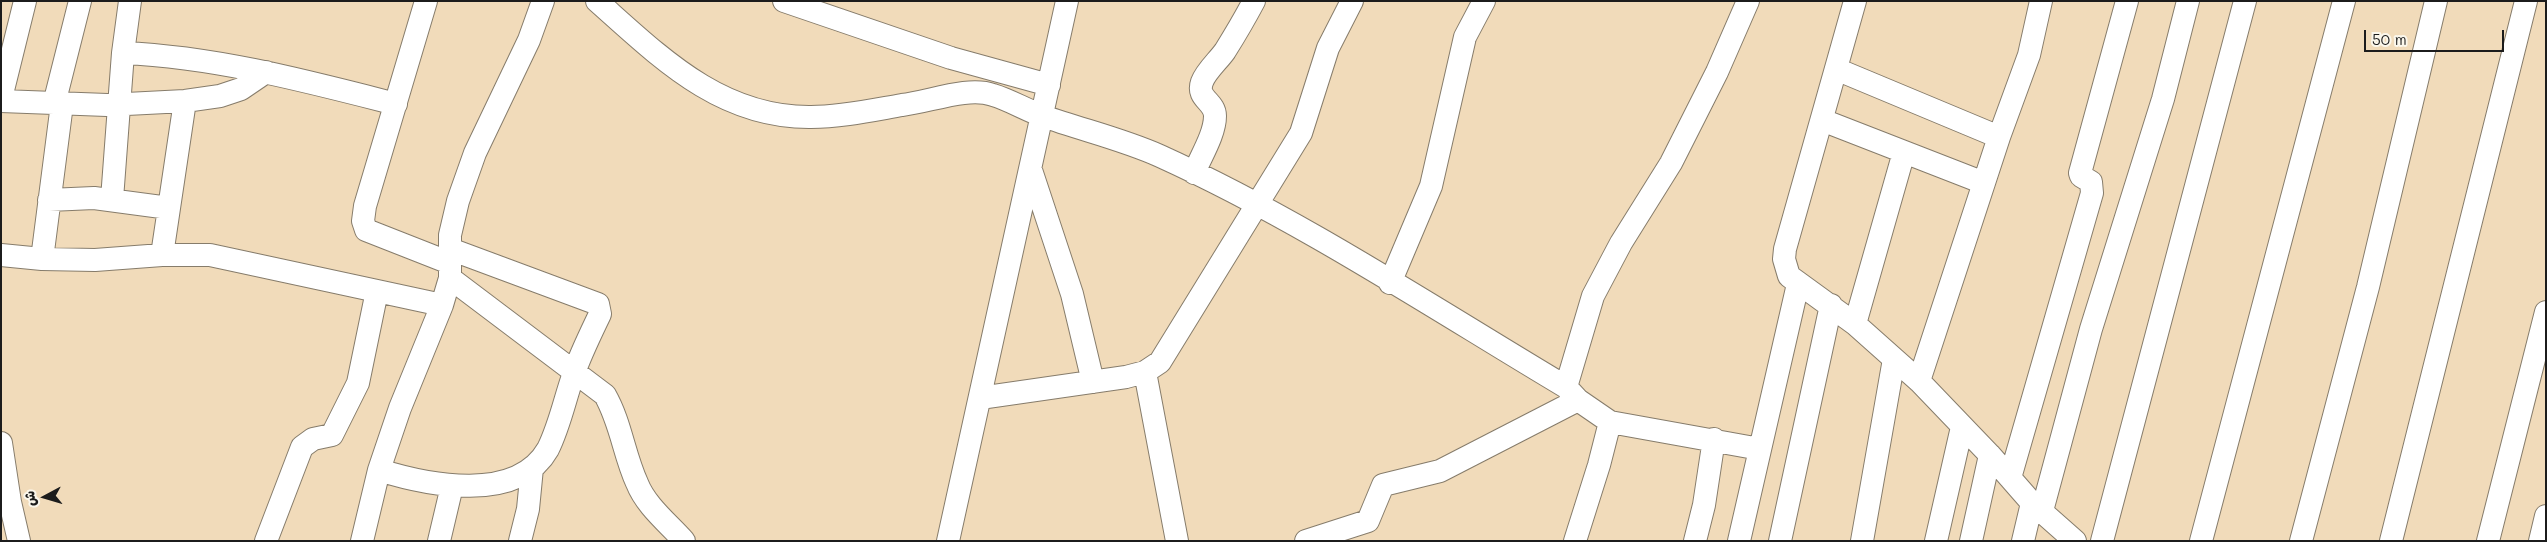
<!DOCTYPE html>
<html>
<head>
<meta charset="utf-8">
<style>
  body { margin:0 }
  #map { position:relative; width:2547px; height:542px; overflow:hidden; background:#f1dbba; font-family:Mali,"Playpen Sans Arabic",sans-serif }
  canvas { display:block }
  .frame { position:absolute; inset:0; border:2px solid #1c1c1c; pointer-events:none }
  .north { position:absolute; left:20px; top:472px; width:50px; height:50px; -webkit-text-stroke:4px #fbf7ec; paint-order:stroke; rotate:264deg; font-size:14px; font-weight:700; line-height:20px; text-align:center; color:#1c1c1c }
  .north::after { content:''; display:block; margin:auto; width:18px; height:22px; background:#1c1c1c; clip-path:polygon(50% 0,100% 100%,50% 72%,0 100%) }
  .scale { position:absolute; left:2364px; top:30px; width:140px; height:22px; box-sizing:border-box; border:2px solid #1c1c1c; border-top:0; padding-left:6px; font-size:15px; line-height:18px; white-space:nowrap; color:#1c1c1c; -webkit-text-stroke:4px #fbf7ec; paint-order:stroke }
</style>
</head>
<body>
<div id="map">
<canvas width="2547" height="542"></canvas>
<div class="frame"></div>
<div class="north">ش</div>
<div class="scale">50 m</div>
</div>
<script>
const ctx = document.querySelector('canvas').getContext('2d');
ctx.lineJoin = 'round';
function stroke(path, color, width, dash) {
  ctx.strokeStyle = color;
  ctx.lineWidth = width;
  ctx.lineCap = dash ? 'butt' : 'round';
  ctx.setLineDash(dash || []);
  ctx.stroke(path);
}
const minor = new Path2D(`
  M 426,1 L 365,206 L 363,221 L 366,230 L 450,263
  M 597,1 C 660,57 720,118 811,117 C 841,117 873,110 902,105 C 929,102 968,86 993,95 C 1010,100 1026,110 1043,116 C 1082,130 1122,139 1160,156 C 1299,219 1435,309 1566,387 L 1578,400 L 1610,422 L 1760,449
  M 784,1 L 951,58 L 1049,85
  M 1855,1 L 1785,249 L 1784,259 L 1789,276 L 1855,324 L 1919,381 L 1990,455 L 2032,503 L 2075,541
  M 123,53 C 216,57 306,81 396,104
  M 1836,69 L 1999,137
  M 1,98 L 25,1
  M 1,101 L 107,105 L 185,101 L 220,96 L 241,89 L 266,72
  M 54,104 L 80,1
  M 1822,120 L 1984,183
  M 1031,170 L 1072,294 L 1093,382
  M 1194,173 C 1201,156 1215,134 1215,116 C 1215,101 1196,99 1202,82 C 1206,71 1218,61 1225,51 C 1235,35 1245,18 1254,1
  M 112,199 L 123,53 L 130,1
  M 49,200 L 94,198 L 169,208
  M 1,255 L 42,259 L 95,260 L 162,255 L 210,255 L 442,305
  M 162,255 L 185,101
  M 42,259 L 62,104
  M 450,278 L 605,395 C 621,423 624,455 637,483 C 646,506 668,523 684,541
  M 1390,283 L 1431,186 L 1465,37 L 1484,1
  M 1855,324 L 1904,152
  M 1145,372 L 1177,541
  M 1919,381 L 1999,137 L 2029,55 L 2041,1
  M 1566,387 L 1593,296 L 1621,243 L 1671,163 L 1717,72 L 1748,1
  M 980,398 L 1126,377 L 1145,372 L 1160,362 L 1301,133 L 1328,48 L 1352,1
  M 1,443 L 10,502 L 19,541
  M 379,470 C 427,485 517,504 548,449 C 560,425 565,398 574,373 C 581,353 591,333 600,314 L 598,304 L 450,249
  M 2010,478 L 2092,193 L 2091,182 L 2081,176 L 2080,173 L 2127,1
  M 2042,511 L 2091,329 L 2163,99 L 2188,1
  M 266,541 L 302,447 L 313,439 L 332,435 L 358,383 L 377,291
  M 362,541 L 379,470 L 400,408 L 442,305 L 450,278 L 450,235 L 458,201 L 475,153 L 529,40 L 543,1
  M 439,541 L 452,486
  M 520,541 L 528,509 L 532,468
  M 948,541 L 1067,1
  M 1306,541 L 1368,521 L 1383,485 L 1440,471 L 1578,400
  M 1575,541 L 1599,465 L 1610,422
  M 1695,541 L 1704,505 L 1714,439
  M 1739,541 L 1798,284
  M 1780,541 L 1831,305
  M 1862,541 L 1894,359
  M 1936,541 L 1962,427
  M 1971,541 L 1990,455
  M 2023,541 L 2032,503
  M 2102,541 L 2245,1
  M 2201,541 L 2344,1
  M 2301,541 L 2368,287 L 2436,1
  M 2391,541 L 2526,1
  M 2488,541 L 2546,312
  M 2540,541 L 2546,516`);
stroke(minor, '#867c6b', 24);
stroke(minor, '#fff', 22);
</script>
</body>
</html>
